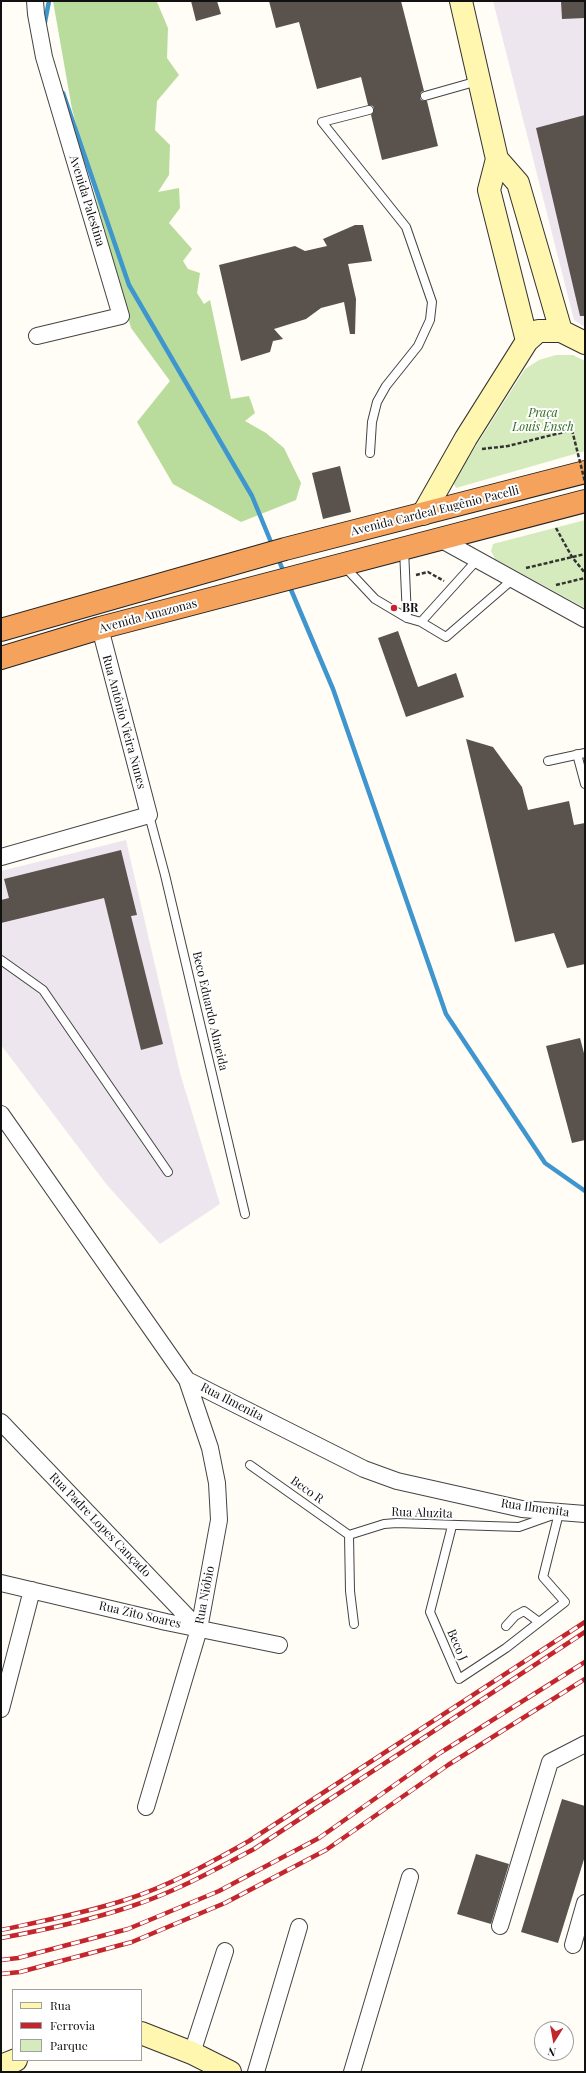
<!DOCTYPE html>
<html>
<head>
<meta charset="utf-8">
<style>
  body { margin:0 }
  #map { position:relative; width:586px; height:2073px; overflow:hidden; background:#fffdf5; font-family:"Playfair Display",serif }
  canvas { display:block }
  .frame { position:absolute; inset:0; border:2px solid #111; pointer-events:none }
  .legend { position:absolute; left:12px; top:1989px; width:130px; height:72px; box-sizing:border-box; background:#fff; border:1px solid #a0a0a0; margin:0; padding:5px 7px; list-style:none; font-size:12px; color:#111 }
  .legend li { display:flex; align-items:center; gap:8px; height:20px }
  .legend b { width:20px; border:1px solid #a0a0a0 }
  .north { position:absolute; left:534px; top:2021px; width:40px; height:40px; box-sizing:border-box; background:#fff; border:1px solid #a0a0a0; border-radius:50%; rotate:191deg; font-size:11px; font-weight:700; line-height:16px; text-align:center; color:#111 }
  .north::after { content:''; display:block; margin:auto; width:14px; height:18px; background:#c4262e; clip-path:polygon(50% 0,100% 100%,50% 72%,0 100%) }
</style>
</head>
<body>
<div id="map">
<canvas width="586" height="2073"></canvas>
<div class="frame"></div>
<ul class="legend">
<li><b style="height:5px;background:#fff6b0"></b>Rua</li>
<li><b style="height:5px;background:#c4262e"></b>Ferrovia</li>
<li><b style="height:11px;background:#d5ebbd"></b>Parque</li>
</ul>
<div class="north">N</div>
</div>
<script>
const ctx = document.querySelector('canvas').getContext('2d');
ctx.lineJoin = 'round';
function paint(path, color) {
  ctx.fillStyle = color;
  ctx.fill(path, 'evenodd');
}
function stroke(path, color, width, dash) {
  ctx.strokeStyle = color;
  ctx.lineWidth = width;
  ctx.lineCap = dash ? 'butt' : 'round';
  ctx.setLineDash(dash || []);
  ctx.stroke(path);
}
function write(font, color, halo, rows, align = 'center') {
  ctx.font = font + ' "Playfair Display",serif';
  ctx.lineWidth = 4;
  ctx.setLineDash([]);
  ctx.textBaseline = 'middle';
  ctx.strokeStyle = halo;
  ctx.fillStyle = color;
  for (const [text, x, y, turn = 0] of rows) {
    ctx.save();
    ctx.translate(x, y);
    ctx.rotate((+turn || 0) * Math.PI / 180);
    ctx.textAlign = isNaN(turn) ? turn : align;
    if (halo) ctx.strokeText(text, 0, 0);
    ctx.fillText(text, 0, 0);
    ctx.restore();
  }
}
const industrial = new Path2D(`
  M 493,1 L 585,1 L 585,327 L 574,320 Z
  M 126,840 L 180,1073 L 220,1204 L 160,1244 L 107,1185 L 1,1045 L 1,871 Z`);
const green = new Path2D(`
  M 556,355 L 573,355 L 585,361 L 585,451 L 456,488 L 453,482 L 525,369 L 539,360 Z
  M 585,520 L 585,608 L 495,559 L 491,551 L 493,544 Z`);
const forest = new Path2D(`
  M 53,1 L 157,2 L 168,28 L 167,58 L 179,75 L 157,101 L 155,130 L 170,145 L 169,175 L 158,192 L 179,188 L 180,208 L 169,223 L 192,249 L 183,261 L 188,269 L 200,273 L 197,293 L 204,304 L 210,300 L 231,399 L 249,396 L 255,413 L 245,421 L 266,433 L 284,448 L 301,483 L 296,500 L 241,522 L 173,484 L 137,422 L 170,381 L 131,328 L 72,109 Z`);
const stream = new Path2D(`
  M 44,27 L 49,1
  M 63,93 L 129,285 L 252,496 L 273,547
  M 278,558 L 284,573
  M 289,585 L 333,689 L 446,1014 L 545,1163 L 585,1191`);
const building = new Path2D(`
  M 191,1 L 217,1 L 221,14 L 196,21 Z
  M 269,1 L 401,1 L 424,91 L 421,92 L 420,97 L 421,100 L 427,101 L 438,146 L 382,160 L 371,115 L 374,109 L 373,106 L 368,105 L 361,77 L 317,89 L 299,22 L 276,28 Z
  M 561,1 L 585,1 L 585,18 L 562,19 Z
  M 585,115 L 585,316 L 580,316 L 536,128 Z
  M 355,225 L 363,225 L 372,261 L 348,264 L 356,299 L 355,334 L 350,334 L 344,302 L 321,308 L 306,319 L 274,329 L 283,339 L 273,341 L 270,352 L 241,361 L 219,265 L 295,246 L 305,251 L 327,246 L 323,239 Z
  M 340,466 L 351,512 L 323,519 L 312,473 Z
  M 398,631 L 418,687 L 456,673 L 464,697 L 406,717 L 378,638 Z
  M 466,739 L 493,747 L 522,787 L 528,810 L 569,801 L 574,825 L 585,823 L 585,964 L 567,968 L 554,933 L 515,942 Z
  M 121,850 L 137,915 L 131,916 L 163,1044 L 141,1050 L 104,898 L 1,923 L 1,900 L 9,898 L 4,879 Z
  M 580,1038 L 585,1057 L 585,1140 L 572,1143 L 546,1046 Z
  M 562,1799 L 585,1806 L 585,1856 L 558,1943 L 521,1932 Z
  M 476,1854 L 509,1864 L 491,1924 L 457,1914 Z`);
const path = new Path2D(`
  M 482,449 L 508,446 L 572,430
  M 556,528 L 572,557 L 585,573
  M 526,568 L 585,554
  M 416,575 L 428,572 L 444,581
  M 556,585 L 585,578`);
const lane = new Path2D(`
  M 425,96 L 478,81
  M 369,110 L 322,122 L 406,227 L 432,302 L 430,320 L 418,346 L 386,386 L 377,402 L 372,422 L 370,453
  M 404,549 L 407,618
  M 344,566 L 375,599 L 407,618 L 421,622 L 446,637 L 512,580
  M 421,622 L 477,560
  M 577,754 L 585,784
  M 548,761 L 585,753
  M 149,815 L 165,875 L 245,1214
  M 1,960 L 43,990 L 168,1172
  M 250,1465 L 349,1535
  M 452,1526 L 430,1612 L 459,1679 L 506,1648 L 565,1602 L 543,1577 L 559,1513
  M 354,1624 L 350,1591 L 349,1535 L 384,1524 L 397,1523 L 519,1527 L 553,1515
  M 506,1626 L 515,1616 L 524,1611 L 539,1622`);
const street = new Path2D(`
  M 35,1 L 36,14 L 44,57 L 121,316 L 37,336
  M 440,539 L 585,619
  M 1,857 L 149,815 L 100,628
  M 1,1114 L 187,1380 L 364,1469 L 397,1481 L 522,1509 L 585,1514
  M 1,1422 L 199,1629
  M 1,1583 L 166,1622 L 279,1645
  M 1,1709 L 32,1590
  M 146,1807 L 199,1629 L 219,1520 L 217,1483 L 210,1448 L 187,1380
  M 500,1926 L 550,1762 L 585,1744
  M 573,1945 L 585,1903
  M 192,2053 L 225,1951
  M 256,2072 L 299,1927
  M 352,2072 L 410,1877`);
const secondary = new Path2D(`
  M 461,1 L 497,159 L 489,190 L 527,341
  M 497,159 L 518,183 L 561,331
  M 423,514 L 466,438 L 527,341 L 538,331 L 561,331 L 585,343
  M 141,2033 L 192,2053 L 230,2072
  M 1,2066 L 16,2060`);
const highway = new Path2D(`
  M 1,630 L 285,549 L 585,472
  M 1,658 L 100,628 L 585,501`);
const rail = new Path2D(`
  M 1,1930 C 43,1921 85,1913 125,1900 C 169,1886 210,1863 249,1841 L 585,1622
  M 1,1938 C 44,1930 87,1921 129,1907 C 173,1893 213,1871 254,1849 L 585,1632
  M 1,1960 L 18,1958 L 128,1929 L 219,1891 L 319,1838 L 440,1753 L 585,1662
  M 1,1974 L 20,1972 L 132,1942 L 225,1903 L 326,1850 L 448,1765 L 585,1679`);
const pathBridge = new Path2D(`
  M 572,430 L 585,482`);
const markers = [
  [394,608,4,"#c4262e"]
];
const streetNames = [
  ["Avenida Palestina",87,201,73],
  ["Avenida Cardeal Eugênio Pacelli",435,511,-14],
  ["Avenida Amazonas",148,616,-15],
  ["Rua Antônio Vieira Nunes",124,722,75],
  ["Beco Eduardo Almeida",210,1011,77],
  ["Rua Ilmenita",232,1402,27],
  ["Beco R",307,1490,35],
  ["Rua Ilmenita",535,1508,8],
  ["Rua Aluzita",422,1513,2],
  ["Rua Padre Lopes Cançado",100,1525,46],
  ["Rua Nióbio",205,1595,-79],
  ["Rua Zito Soares",140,1615,13],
  ["Beco J",457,1645,66]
];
const parkNames = [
  ["Praça",543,413],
  ["Louis Ensch",543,427]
];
const poiNames = [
  ["BR",402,608]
];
paint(industrial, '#eee6ef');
paint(green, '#d5ebbd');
paint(forest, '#b9dc9c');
stroke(stream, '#3f96cf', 4.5);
paint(building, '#5a524d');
stroke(lane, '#444', 10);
stroke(street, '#444', 18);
stroke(secondary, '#333', 24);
stroke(highway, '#222', 24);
stroke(path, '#333', 2.5, [4, 2]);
stroke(lane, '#fff', 8);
stroke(street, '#fff', 16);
stroke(secondary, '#fff6b0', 22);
stroke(highway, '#f5a25d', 22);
stroke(rail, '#c4262e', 4.5);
stroke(rail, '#fff', 3, [9]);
stroke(pathBridge, '#333', 2.5, [4, 2]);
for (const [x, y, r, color] of markers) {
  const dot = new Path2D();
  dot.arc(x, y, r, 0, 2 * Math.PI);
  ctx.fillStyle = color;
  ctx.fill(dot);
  stroke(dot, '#fff', 1.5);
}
write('12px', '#111', '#fff', streetNames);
write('italic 12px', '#2f6b1f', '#fff', parkNames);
write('bold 12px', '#111', '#fff', poiNames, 'left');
</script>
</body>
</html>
